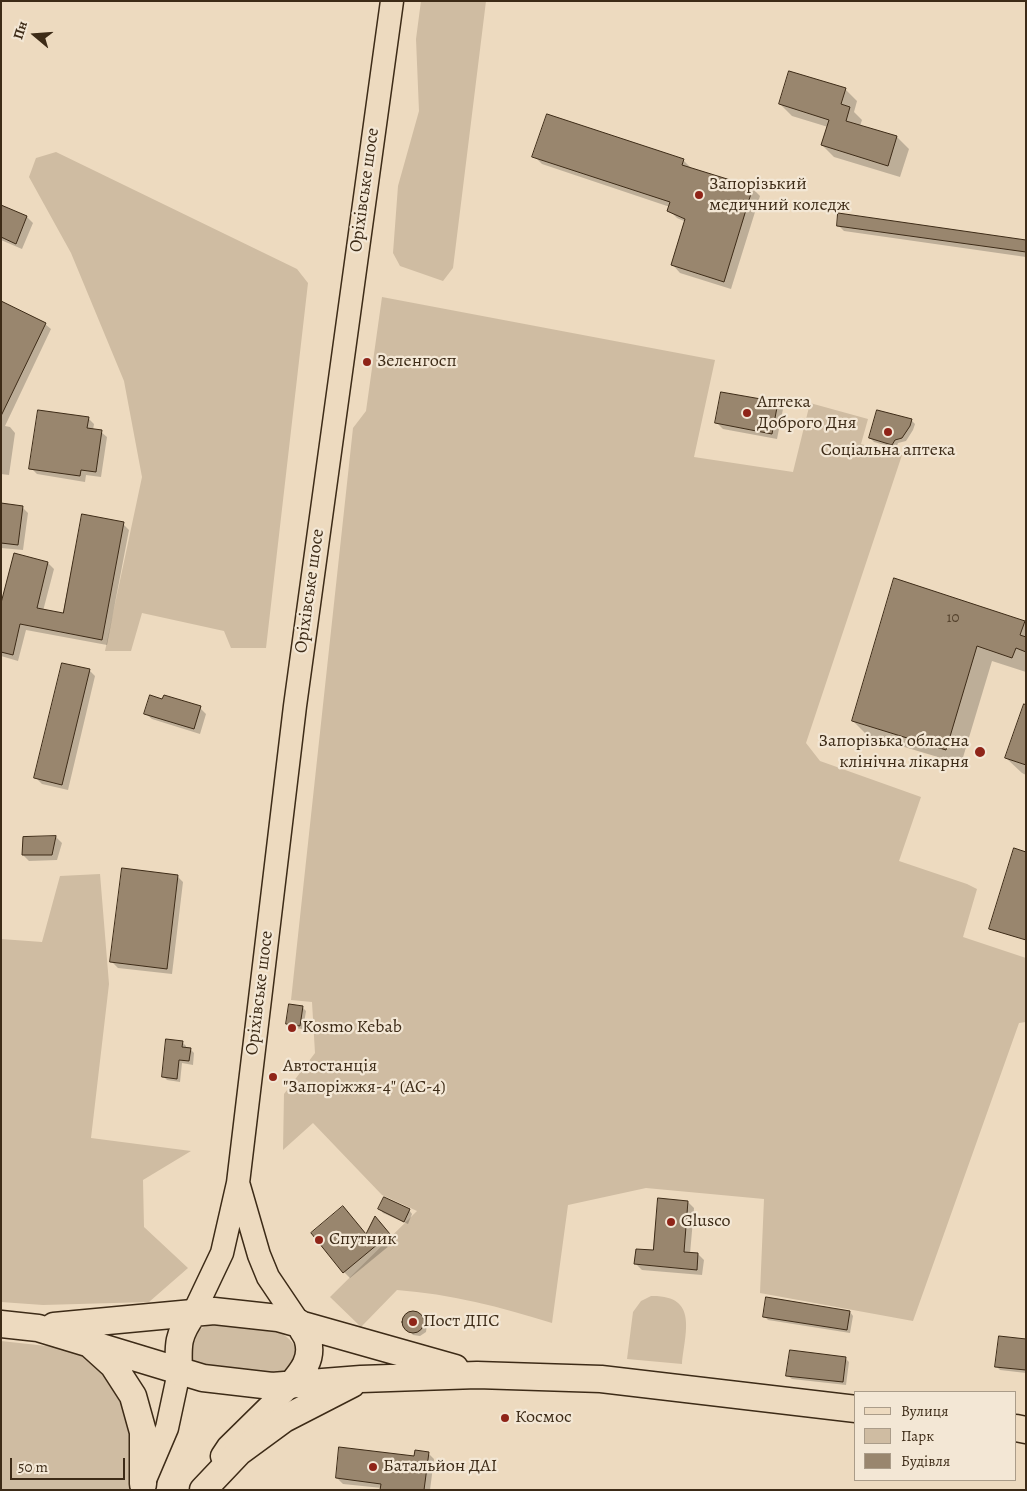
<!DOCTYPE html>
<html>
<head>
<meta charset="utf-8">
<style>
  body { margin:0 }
  #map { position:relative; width:1027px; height:1491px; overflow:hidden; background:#eddabf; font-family:Alegreya,serif }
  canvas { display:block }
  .frame { position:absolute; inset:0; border:2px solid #3d2b17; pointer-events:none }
  .legend { position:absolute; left:854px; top:1391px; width:162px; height:90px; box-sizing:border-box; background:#f3e7d5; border:1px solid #aa9c89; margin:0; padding:6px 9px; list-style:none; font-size:15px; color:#3d2b17 }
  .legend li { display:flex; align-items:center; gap:10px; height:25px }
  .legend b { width:25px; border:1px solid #aa9c89 }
  .north { position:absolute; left:10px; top:10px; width:50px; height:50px; -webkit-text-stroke:4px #f3e7d5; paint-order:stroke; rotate:288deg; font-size:14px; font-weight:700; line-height:20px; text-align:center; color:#3d2b17 }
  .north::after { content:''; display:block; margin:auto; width:18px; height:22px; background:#3d2b17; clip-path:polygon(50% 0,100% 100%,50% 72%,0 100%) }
  .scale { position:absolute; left:10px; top:1458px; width:115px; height:22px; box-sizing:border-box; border:2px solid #3d2b17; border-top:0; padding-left:6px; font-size:15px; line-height:18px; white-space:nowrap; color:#3d2b17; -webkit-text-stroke:4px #f3e7d5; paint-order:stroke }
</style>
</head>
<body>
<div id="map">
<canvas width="1027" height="1491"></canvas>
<div class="frame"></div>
<ul class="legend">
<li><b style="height:6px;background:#eddabf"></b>Вулиця</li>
<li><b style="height:14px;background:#cfbca2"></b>Парк</li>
<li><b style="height:14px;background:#99866e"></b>Будівля</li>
</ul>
<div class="north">Пн</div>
<div class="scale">50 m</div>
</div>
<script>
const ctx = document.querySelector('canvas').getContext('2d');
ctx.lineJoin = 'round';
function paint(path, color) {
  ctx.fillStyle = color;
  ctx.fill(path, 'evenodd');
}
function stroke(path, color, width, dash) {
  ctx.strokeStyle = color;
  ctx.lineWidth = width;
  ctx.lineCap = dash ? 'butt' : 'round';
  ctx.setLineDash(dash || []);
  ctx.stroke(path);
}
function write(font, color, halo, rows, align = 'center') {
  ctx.font = font + ' Alegreya,serif';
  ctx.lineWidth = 4.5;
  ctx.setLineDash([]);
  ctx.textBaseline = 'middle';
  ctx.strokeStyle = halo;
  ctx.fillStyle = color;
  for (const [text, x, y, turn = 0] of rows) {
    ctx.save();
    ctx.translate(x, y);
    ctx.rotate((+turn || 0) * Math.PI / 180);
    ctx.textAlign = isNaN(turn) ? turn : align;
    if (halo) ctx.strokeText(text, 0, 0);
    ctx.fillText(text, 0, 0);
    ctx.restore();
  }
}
const green = new Path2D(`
  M 421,1 L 486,1 L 453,268 L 443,281 L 400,266 L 393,253 L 398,186 L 419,111 L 416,39 Z
  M 56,152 L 297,269 L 308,283 L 266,648 L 231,648 L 224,631 L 142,613 L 131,651 L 105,651 L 142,477 L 124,381 L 71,253 L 29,177 L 36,158 Z
  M 382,297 L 715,360 L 694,457 L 793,472 L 810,403 L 868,419 L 861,444 L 902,455 L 806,743 L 820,761 L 921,797 L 899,861 L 967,884 L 977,889 L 963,937 L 1026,958 L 1026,1022 L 1019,1023 L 913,1321 L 760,1293 L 764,1199 L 646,1188 L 568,1205 L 552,1323 C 501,1307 450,1294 397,1290 L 361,1327 L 330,1297 L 417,1211 L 382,1195 L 313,1123 L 283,1150 L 284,1094 L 315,1053 L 312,1002 L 291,1000 L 353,428 L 366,411 Z
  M 100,874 L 109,984 L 91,1138 L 191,1151 L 143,1180 L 144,1227 L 188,1268 L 149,1302 L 43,1305 L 1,1302 L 1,939 L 42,942 L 60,876 Z
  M 651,1296 C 699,1295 685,1332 682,1364 L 627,1359 L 633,1312 L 641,1301 Z
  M 212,1324 L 280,1332 C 303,1347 297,1356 285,1376 L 207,1372 L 194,1362 L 191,1355 L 192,1338 L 197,1331 L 204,1327 Z
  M 1,1341 L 74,1349 L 109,1372 L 140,1444 L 131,1490 L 1,1490 Z`);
const shadow = new Path2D(`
  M 845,89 L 857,101 L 854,112 L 862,120 L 860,126 L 897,137 L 909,149 L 900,177 L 834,157 L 822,145 L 828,127 L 792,116 L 780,104 Z
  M 534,156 L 683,160 L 691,168 L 752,188 L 760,196 L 731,289 L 680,273 L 672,264 L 686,222 L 677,218 L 669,210 L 670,207 L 542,164 Z
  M 1,207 L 27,217 L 33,223 L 22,249 L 1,240 Z
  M 838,225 L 1026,241 L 1026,257 L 844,231 Z
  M 1,303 L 45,324 L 51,329 L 5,426 L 10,427 L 15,433 L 9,475 L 1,474 Z
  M 777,404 L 783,409 L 777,439 L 723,429 L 717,423 Z
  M 88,418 L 94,424 L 93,430 L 101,432 L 107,437 L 101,477 L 86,475 L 85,482 L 37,474 L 31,468 Z
  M 911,420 L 915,424 L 913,430 L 906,441 L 898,443 L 896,448 L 874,442 L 870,438 Z
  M 1,505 L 22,507 L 28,513 L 23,550 L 1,548 Z
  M 123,524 L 129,530 L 107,645 L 26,630 L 18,661 L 1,656 L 1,608 L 48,563 L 54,569 L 43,611 L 64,615 Z
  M 895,580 L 1026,624 L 1026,672 L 992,661 L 961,764 L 868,736 L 853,721 Z
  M 89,670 L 95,676 L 68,790 L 42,784 L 36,778 Z
  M 1026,703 L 1026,775 L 1022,773 L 1006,758 Z
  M 200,708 L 206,714 L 200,734 L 152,719 L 146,714 Z
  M 56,837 L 62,843 L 57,860 L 29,861 L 23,855 L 24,839 Z
  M 1026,853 L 1026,940 L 990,929 Z
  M 177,876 L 183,882 L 172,974 L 118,968 L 112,962 Z
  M 302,1007 L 306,1011 L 303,1029 L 291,1028 L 287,1024 Z
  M 182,1042 L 186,1046 L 186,1049 L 190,1049 L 194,1053 L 193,1065 L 182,1063 L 180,1082 L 167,1080 L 163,1076 Z
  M 688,1202 L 694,1208 L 690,1254 L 698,1254 L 704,1260 L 702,1275 L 642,1270 L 636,1264 L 654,1251 Z
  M 380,1209 L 409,1210 L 412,1214 L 408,1224 L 383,1213 Z
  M 381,1223 L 395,1241 L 350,1278 L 344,1272 L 367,1236 Z
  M 850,1312 L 853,1316 L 850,1333 L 768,1320 L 764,1316 Z
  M 410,1313 L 418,1313 L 427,1324 L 426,1332 L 420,1336 L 413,1335 L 405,1326 L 404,1319 Z
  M 1026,1341 L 1026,1373 L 1000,1370 L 996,1366 Z
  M 846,1359 L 849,1362 L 846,1385 L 792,1379 L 788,1376 Z
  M 428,1453 L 434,1459 L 430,1490 L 382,1490 L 382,1488 L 343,1484 L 337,1478 Z`);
const building = new Path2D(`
  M 789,71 L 846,88 L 841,104 L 850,107 L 846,121 L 897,136 L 888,166 L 821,145 L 829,120 L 779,104 Z
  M 547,114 L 684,159 L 682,165 L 753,187 L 724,282 L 671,265 L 685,219 L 667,211 L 670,202 L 532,157 Z
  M 1,205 L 27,216 L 16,244 L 1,237 Z
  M 838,213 L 1026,240 L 1026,252 L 837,226 Z
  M 1,301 L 46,323 L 1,416 Z
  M 721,392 L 778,402 L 772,434 L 715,423 Z
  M 38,410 L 89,417 L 87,428 L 102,430 L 96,472 L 81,470 L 80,476 L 29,469 Z
  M 877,410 L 912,419 L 910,426 L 902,438 L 895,440 L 892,445 L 869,438 Z
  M 1,503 L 23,506 L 18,545 L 1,543 Z
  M 82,514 L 124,522 L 102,640 L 20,624 L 13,655 L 1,652 L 1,603 L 14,553 L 48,562 L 37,608 L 63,613 Z
  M 894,578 L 1025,621 L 1020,635 L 1026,637 L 1026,652 L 1016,648 L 1012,658 L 977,646 L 946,750 L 852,721 Z
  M 62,663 L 90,669 L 62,785 L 34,778 Z
  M 150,695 L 162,699 L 164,695 L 201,706 L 194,729 L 144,714 Z
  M 1024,704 L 1026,705 L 1026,765 L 1005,758 Z
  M 56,836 L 52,855 L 22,855 L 23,837 Z
  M 1014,848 L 1026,852 L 1026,940 L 989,929 Z
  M 122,868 L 178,875 L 167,969 L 110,962 Z
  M 289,1004 L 303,1006 L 300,1026 L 286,1024 Z
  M 166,1039 L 183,1041 L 182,1047 L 191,1048 L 189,1061 L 179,1060 L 177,1079 L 162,1077 Z
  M 384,1197 L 410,1209 L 404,1222 L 378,1209 Z
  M 658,1198 L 688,1201 L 684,1252 L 698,1253 L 697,1270 L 634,1264 L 636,1249 L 653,1250 Z
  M 343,1206 L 366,1234 L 375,1216 L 390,1234 L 343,1273 L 311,1233 Z
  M 766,1297 L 850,1311 L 847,1330 L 763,1317 Z
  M402 1322a11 11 0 1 1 22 0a11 11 0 1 1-22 0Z
  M 999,1336 L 1026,1339 L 1026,1370 L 995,1367 Z
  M 790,1350 L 846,1357 L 843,1382 L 786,1376 Z
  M 339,1447 L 414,1456 L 415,1450 L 429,1452 L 424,1490 L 380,1490 L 381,1484 L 336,1478 Z`);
const primary = new Path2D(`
  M 239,1186 L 259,1255 L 268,1277 L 299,1323
  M 193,1314 L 222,1253 L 238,1183 L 295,706 L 392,1
  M 222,1456 L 228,1447 L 291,1385
  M 144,1482 L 167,1428 L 179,1372`);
const highway = new Path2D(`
  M 1,1324 L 38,1328 L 203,1378 L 272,1386 L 361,1379 L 477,1375 L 601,1379 L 856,1409
  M 54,1326 L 214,1311 L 278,1318 L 455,1368
  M 92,1346 L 113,1365 L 133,1396 L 143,1432 L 143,1484
  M 179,1372 C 178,1345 177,1336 193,1314
  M 291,1385 C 302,1372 313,1359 308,1341 C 307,1335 301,1329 299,1323
  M 1016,1428 L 1026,1430
  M 203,1490 L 239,1452 L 284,1419 L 352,1384`);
const markers = [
  [699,195,5,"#8f2418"],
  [367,362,5,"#8f2418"],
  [747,413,5,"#8f2418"],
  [888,432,5,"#8f2418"],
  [980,752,6,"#8f2418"],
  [292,1028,5,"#8f2418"],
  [273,1077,5,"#8f2418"],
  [671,1222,5,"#8f2418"],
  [319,1240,5,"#8f2418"],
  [413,1322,5,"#8f2418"],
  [505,1418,5,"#8f2418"],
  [373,1467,5,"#8f2418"]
];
const numberNames = [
  ["10",953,618]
];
const poiNames = [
  ["Запорізький",709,185],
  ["медичний коледж",709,206],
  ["Зеленгосп",377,362],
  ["Аптека",757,403],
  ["Доброго Дня",757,424],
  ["Соціальна аптека",888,451,"center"],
  ["Запорізька обласна",969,742,"right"],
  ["клінічна лікарня",969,763,"right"],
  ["Kosmo Kebab",302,1028],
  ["Автостанція",283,1067],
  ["\"Запоріжжя-4\" (АС-4)",283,1088],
  ["Glusco",681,1222],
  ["Спутник",329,1240],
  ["Пост ДПС",423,1322],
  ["Космос",515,1418],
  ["Батальйон ДАI",383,1467]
];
const streetNames = [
  ["Оріхівське шосе",365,190,-82],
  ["Оріхівське шосе",310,591,-82],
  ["Оріхівське шосе",260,993,-83]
];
paint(green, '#cfbca2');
paint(shadow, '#0003');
paint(building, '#99866e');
stroke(building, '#3d2b17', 1);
stroke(primary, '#3d2b17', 25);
stroke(highway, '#3d2b17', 29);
stroke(primary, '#eddabf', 22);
stroke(highway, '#eddabf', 26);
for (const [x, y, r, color] of markers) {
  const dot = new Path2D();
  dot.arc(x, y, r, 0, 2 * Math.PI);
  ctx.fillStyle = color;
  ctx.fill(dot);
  stroke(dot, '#f3e7d5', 2);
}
write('15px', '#54422d', null, numberNames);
write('18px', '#3d2b17', '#f3e7d5', poiNames, 'left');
write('18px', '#3d2b17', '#f3e7d5', streetNames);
</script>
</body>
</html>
